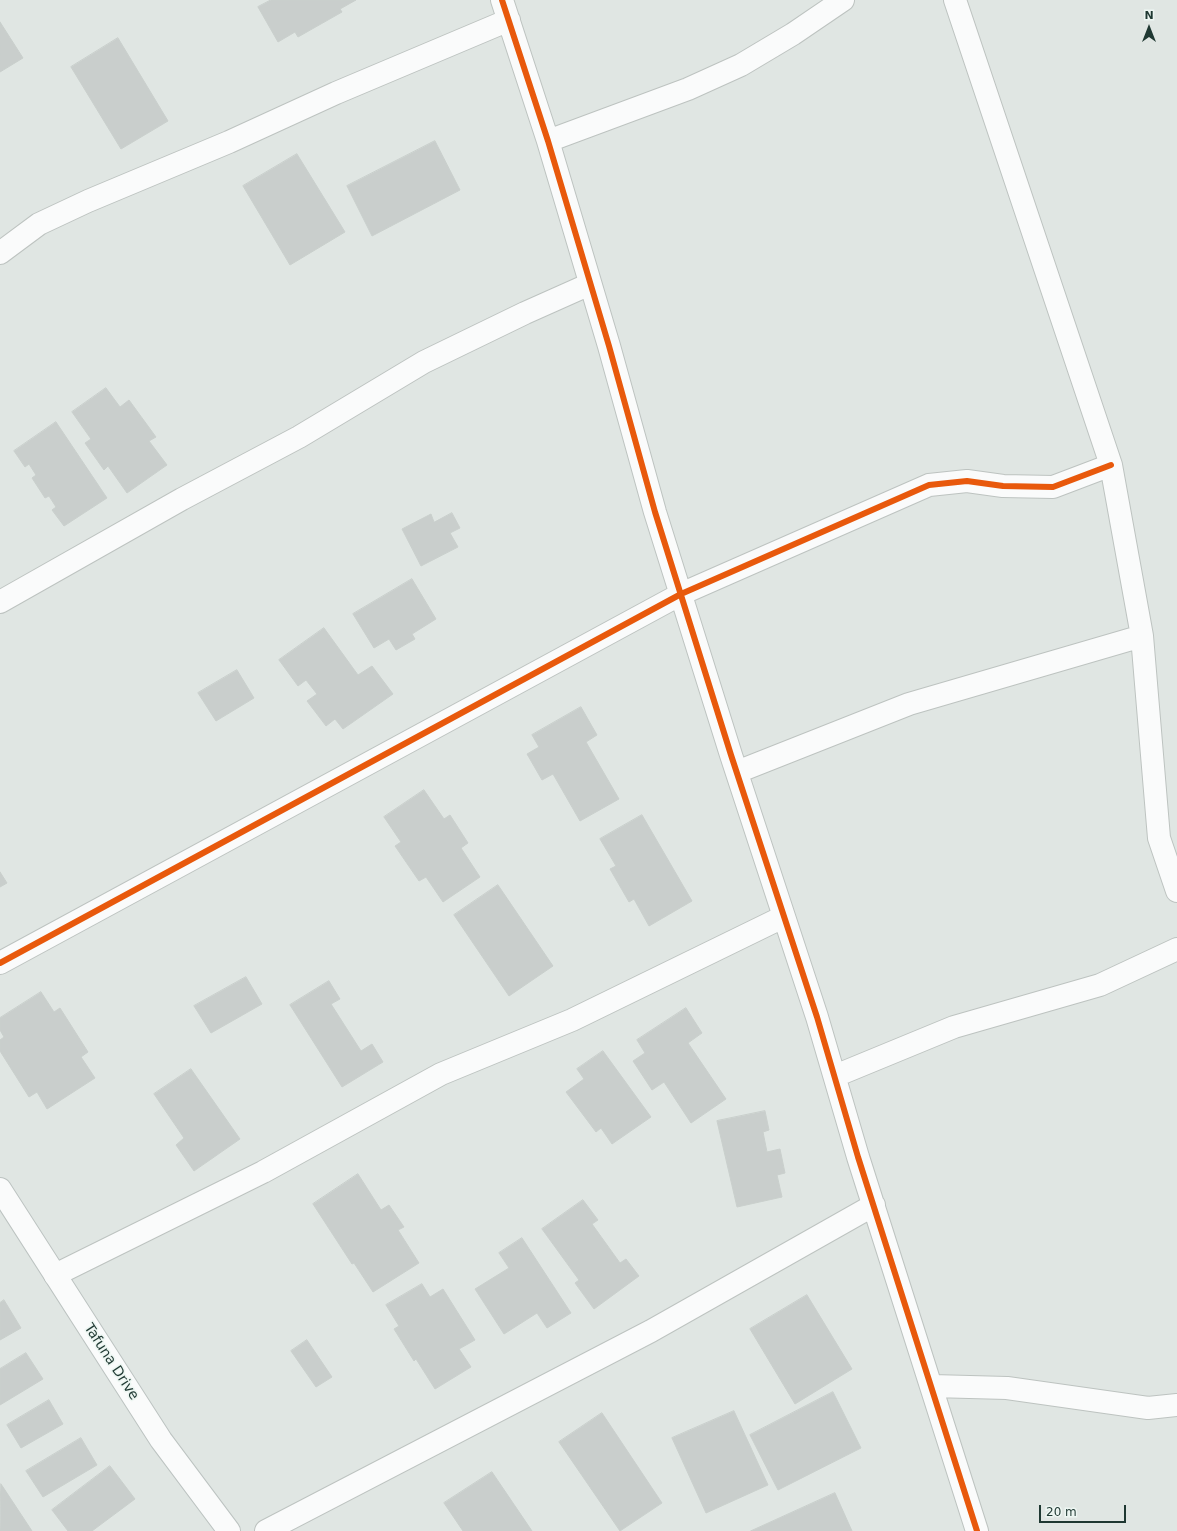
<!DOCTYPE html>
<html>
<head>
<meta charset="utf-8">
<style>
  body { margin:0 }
  #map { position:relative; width:1177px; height:1531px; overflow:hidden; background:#e0e6e3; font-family:"DejaVu Sans",sans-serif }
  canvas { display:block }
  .north { position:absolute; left:1129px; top:8px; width:40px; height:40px; -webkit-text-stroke:3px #edf6f2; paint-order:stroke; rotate:0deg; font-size:11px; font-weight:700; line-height:16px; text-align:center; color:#1f3832 }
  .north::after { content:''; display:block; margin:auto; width:14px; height:18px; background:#1f3832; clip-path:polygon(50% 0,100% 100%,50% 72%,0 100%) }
  .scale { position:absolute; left:1039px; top:1505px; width:87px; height:18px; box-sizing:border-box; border:2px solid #1f3832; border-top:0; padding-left:5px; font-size:12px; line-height:14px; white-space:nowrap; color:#1f3832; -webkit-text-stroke:3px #edf6f2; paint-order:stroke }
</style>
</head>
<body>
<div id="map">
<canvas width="1177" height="1531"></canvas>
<div class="north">N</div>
<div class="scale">20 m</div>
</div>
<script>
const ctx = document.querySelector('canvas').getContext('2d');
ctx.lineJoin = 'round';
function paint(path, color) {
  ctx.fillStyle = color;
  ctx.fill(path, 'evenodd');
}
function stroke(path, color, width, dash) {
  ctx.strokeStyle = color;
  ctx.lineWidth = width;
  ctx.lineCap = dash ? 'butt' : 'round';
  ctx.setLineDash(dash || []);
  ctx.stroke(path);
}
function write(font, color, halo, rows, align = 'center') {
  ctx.font = font + ' "DejaVu Sans",sans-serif';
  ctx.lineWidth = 3;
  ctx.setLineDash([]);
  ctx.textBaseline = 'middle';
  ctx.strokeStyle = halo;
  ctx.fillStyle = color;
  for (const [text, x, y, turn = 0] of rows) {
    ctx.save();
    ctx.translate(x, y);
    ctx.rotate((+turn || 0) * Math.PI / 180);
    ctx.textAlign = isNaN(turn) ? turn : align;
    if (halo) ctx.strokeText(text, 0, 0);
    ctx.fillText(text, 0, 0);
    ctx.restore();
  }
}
const building = new Path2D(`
  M 271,0 L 356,0 L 340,9 L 342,12 L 298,37 L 295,32 L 278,42 L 258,7 Z
  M 0,22 L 23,58 L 0,72 Z
  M 118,38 L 168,121 L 121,149 L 71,67 Z
  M 435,141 L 460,190 L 372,236 L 347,186 Z
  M 297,154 L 345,232 L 290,265 L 243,186 Z
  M 106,388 L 120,407 L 129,400 L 156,437 L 149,441 L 167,465 L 127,493 L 108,466 L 104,470 L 85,443 L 91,439 L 72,412 Z
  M 56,422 L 107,498 L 64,526 L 52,510 L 56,507 L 49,496 L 45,498 L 32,478 L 36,475 L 29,464 L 25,467 L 14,451 Z
  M 452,513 L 460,528 L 450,533 L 458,547 L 421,566 L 402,529 L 431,514 L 434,522 Z
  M 412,579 L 436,619 L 412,634 L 415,639 L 396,650 L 389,639 L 374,648 L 353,614 Z
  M 324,628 L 358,675 L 372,666 L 393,694 L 343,729 L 335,719 L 326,726 L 307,701 L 317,694 L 306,680 L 298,686 L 279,660 Z
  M 237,670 L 254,698 L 216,721 L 198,693 Z
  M 581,707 L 597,735 L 586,742 L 619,799 L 580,821 L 553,774 L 542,780 L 527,754 L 539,747 L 532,735 Z
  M 424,790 L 444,819 L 450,815 L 468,843 L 461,848 L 480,877 L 443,902 L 426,877 L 419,881 L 395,846 L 401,842 L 384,817 Z
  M 642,815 L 692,901 L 649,926 L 634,899 L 629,902 L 610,869 L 616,866 L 600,839 Z
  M 0,872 L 7,883 L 0,887 Z
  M 498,885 L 553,966 L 509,996 L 454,915 Z
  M 246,977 L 262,1004 L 211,1033 L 194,1006 Z
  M 329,981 L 340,999 L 331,1004 L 361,1051 L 372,1044 L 383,1062 L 342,1087 L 290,1005 Z
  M 41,992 L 54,1012 L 60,1008 L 88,1052 L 81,1057 L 95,1078 L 47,1109 L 37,1092 L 29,1097 L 0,1051 L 0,1040 L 4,1037 L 0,1030 L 0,1018 Z
  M 686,1008 L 702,1033 L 688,1043 L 726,1099 L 691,1123 L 664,1082 L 652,1090 L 633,1061 L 645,1053 L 637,1040 Z
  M 603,1051 L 651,1117 L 612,1144 L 601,1128 L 596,1132 L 566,1092 L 584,1079 L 577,1069 Z
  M 191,1069 L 240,1139 L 194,1171 L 176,1145 L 184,1138 L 154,1094 Z
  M 765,1111 L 769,1130 L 763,1132 L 767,1152 L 780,1149 L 785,1173 L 777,1175 L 782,1197 L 737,1207 L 717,1121 Z
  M 358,1174 L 381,1210 L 389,1205 L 404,1227 L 398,1230 L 419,1263 L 373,1292 L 354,1263 L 352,1264 L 313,1204 Z
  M 583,1200 L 598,1220 L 592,1224 L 620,1263 L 626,1259 L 639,1276 L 594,1309 L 575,1283 L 579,1280 L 542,1229 Z
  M 522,1238 L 571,1313 L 547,1328 L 537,1313 L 504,1334 L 475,1289 L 509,1268 L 499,1253 Z
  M 422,1284 L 430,1297 L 443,1289 L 475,1340 L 459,1349 L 471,1367 L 435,1389 L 416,1359 L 414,1361 L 394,1329 L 399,1326 L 386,1305 Z
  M 807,1295 L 852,1369 L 795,1404 L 750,1329 Z
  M 4,1300 L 21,1328 L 0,1340 L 0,1303 Z
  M 307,1340 L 332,1377 L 316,1387 L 291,1351 Z
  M 26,1353 L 43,1379 L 0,1405 L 0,1369 Z
  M 833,1392 L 861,1448 L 778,1490 L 750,1435 Z
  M 49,1400 L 63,1424 L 21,1448 L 7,1425 Z
  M 734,1411 L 768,1485 L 706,1513 L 672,1438 Z
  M 602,1413 L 662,1503 L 620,1531 L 559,1442 Z
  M 81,1438 L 97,1465 L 43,1497 L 26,1471 Z
  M 110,1466 L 135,1499 L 92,1531 L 68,1531 L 52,1510 Z
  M 492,1472 L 532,1531 L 463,1531 L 444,1503 Z
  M 1,1484 L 32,1531 L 0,1531 Z
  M 835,1493 L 852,1531 L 751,1531 Z`);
const minor = new Path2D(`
  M 502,0 L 548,141 L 609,346 L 655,512 L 731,755 L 817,1017 L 858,1157 L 977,1531
  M 955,0 L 1111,465 L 1142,636 L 1159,838 L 1177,891
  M 548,141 L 688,89 L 741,65 L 793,34 L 843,0
  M 0,253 L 39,224 L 88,201 L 229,142 L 336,93 L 509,20
  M 0,602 L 182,499 L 299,437 L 424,362 L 525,313 L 590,284
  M 737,772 L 909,704 L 1142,636
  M 0,963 L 681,594 L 929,485 L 967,481 L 1003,486 L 1053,487 L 1111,465
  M 835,1076 L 954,1027 L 1100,985 L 1177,949
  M 55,1275 L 263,1172 L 441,1074 L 572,1020 L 783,917
  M 932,1386 L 1007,1388 L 1148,1408 L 1177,1405
  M 266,1531 L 651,1331 L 874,1205`);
const secondary = new Path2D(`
  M 0,1189 L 161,1440 L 229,1531`);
const cycleway = new Path2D(`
  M 502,0 L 548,141 L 609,346 L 655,512 L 731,755 L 817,1017 L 858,1157 L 977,1531
  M 0,963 L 681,594 L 929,485 L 967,481 L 1003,486 L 1053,487 L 1111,465`);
const streetNames = [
  ["Tafuna Drive",111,1362,57]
];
paint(building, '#c9cecc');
stroke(building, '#c9cfcc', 1);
stroke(minor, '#bdc3c0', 24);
stroke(secondary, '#bcc3c1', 24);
stroke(minor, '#fafbfb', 22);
stroke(secondary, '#fafbfb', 22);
stroke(cycleway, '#e8590c', 6);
write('14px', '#1f3832', '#edf6f2', streetNames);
</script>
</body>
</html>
